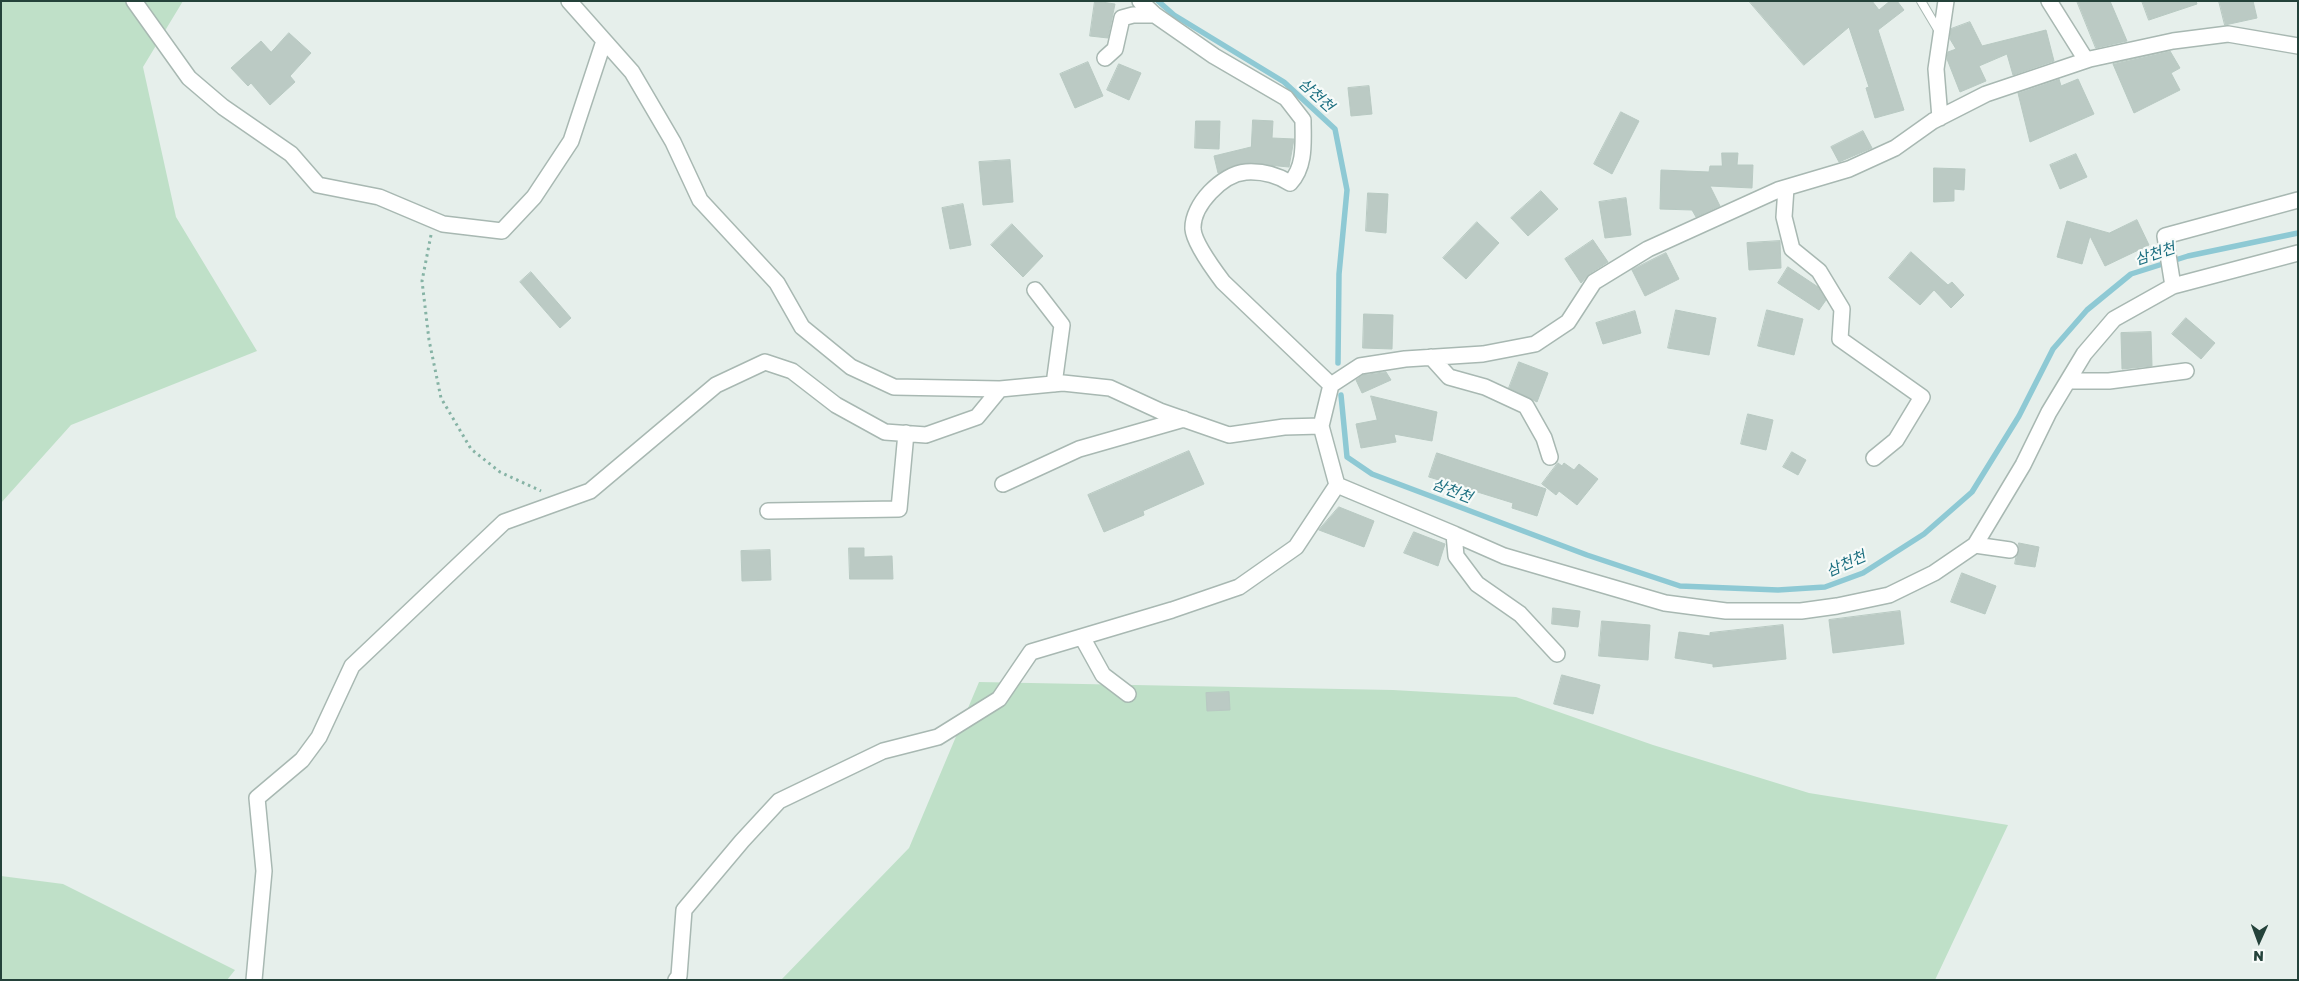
<!DOCTYPE html>
<html>
<head>
<meta charset="utf-8">
<style>
  body { margin:0 }
  #map { position:relative; width:2299px; height:981px; overflow:hidden; background:#e6efeb; font-family:"Golos Text",sans-serif }
  canvas { display:block }
  .frame { position:absolute; inset:0; border:2px solid #24423a; pointer-events:none }
  .north { position:absolute; left:2234px; top:916px; width:50px; height:50px; -webkit-text-stroke:4px #f7fbf9; paint-order:stroke; rotate:182deg; font-size:14px; font-weight:700; line-height:20px; text-align:center; color:#24423a }
  .north::after { content:''; display:block; margin:auto; width:18px; height:22px; background:#24423a; clip-path:polygon(50% 0,100% 100%,50% 72%,0 100%) }
</style>
</head>
<body>
<div id="map">
<canvas width="2299" height="981"></canvas>
<div class="frame"></div>
<div class="north">N</div>
</div>
<script>
const ctx = document.querySelector('canvas').getContext('2d');
ctx.lineJoin = 'round';
function paint(path, color) {
  ctx.fillStyle = color;
  ctx.fill(path, 'evenodd');
}
function stroke(path, color, width, dash) {
  ctx.strokeStyle = color;
  ctx.lineWidth = width;
  ctx.lineCap = dash ? 'butt' : 'round';
  ctx.setLineDash(dash || []);
  ctx.stroke(path);
}
function write(font, color, halo, rows, align = 'center') {
  ctx.font = font + ' "Golos Text","Noto Sans KR",sans-serif';
  ctx.lineWidth = 4.5;
  ctx.setLineDash([]);
  ctx.textBaseline = 'middle';
  ctx.strokeStyle = halo;
  ctx.fillStyle = color;
  for (const [text, x, y, turn = 0] of rows) {
    ctx.save();
    ctx.translate(x, y);
    ctx.rotate((+turn || 0) * Math.PI / 180);
    ctx.textAlign = isNaN(turn) ? turn : align;
    if (halo) ctx.strokeText(text, 0, 0);
    ctx.fillText(text, 0, 0);
    ctx.restore();
  }
}
const green = new Path2D(`
  M 1,1 L 183,1 L 143,67 L 176,217 L 257,351 L 71,425 L 1,503 Z
  M 979,682 L 1393,690 L 1516,697 L 1653,745 L 1809,793 L 2008,825 L 1935,980 L 781,980 L 909,848 Z
  M 1,876 L 63,884 L 235,970 L 227,980 L 1,980 Z`);
const stream = new Path2D(`
  M 1158,1 L 1174,15 L 1284,82 L 1335,129 L 1347,190 L 1339,274 L 1338,363
  M 1341,395 L 1347,457 L 1372,474 L 1587,555 L 1680,586 L 1778,590 L 1825,587 L 1863,573 L 1924,534 L 1972,492 L 2019,416 L 2053,349 L 2087,310 L 2131,274 L 2188,256 L 2298,233`);
const building = new Path2D(`
  M 1095,1 L 1115,4 L 1108,38 L 1090,36 Z
  M 1749,1 L 1872,1 L 1879,10 L 1890,1 L 1897,1 L 1904,10 L 1878,30 L 1904,110 L 1875,118 L 1866,88 L 1869,87 L 1849,27 L 1804,65 Z
  M 2077,1 L 2110,1 L 2127,41 L 2096,48 Z
  M 2142,1 L 2196,1 L 2197,4 L 2149,20 Z
  M 2219,1 L 2253,1 L 2257,18 L 2225,25 Z
  M 1970,22 L 1982,46 L 2046,30 L 2054,61 L 2013,75 L 2007,54 L 1979,66 L 1986,81 L 1960,92 L 1947,59 L 1948,52 L 1956,49 L 1950,39 L 1951,29 Z
  M 289,33 L 311,53 L 290,76 L 295,82 L 270,105 L 251,83 L 248,86 L 231,68 L 261,41 L 271,52 Z
  M 2170,51 L 2180,68 L 2171,73 L 2180,90 L 2134,113 L 2113,64 Z
  M 1088,62 L 1103,96 L 1075,108 L 1060,74 Z
  M 1119,64 L 1141,73 L 1129,100 L 1107,90 Z
  M 2059,79 L 2061,86 L 2078,79 L 2094,114 L 2030,142 L 2018,93 Z
  M 1369,86 L 1372,114 L 1351,116 L 1348,88 Z
  M 1621,112 L 1639,121 L 1612,174 L 1594,164 Z
  M 1253,120 L 1273,121 L 1272,138 L 1294,139 L 1289,167 L 1246,163 L 1233,166 L 1218,173 L 1214,156 L 1251,147 Z
  M 1196,121 L 1220,121 L 1219,149 L 1195,148 Z
  M 1863,131 L 1872,148 L 1839,162 L 1831,147 Z
  M 1722,153 L 1738,153 L 1737,165 L 1753,165 L 1752,188 L 1710,186 L 1720,206 L 1696,217 L 1692,210 L 1660,209 L 1661,170 L 1709,172 L 1710,166 L 1722,166 Z
  M 2076,154 L 2087,177 L 2060,189 L 2050,165 Z
  M 1010,160 L 1013,202 L 983,205 L 979,162 Z
  M 1934,168 L 1965,169 L 1964,190 L 1954,189 L 1954,201 L 1934,202 Z
  M 1541,191 L 1558,209 L 1528,236 L 1511,218 Z
  M 1368,193 L 1388,194 L 1386,233 L 1366,231 Z
  M 1626,198 L 1631,235 L 1605,238 L 1599,202 Z
  M 963,204 L 971,245 L 950,249 L 942,208 Z
  M 2137,220 L 2149,245 L 2105,266 L 2090,236 L 2082,264 L 2057,257 L 2067,221 L 2109,233 Z
  M 1477,222 L 1499,243 L 1466,279 L 1443,258 Z
  M 1012,224 L 1043,256 L 1023,277 L 991,245 Z
  M 1593,240 L 1608,262 L 1589,274 L 1581,283 L 1565,259 Z
  M 1780,241 L 1781,268 L 1749,270 L 1747,243 Z
  M 1911,252 L 1948,285 L 1952,282 L 1964,295 L 1951,308 L 1934,290 L 1920,305 L 1889,278 Z
  M 1666,253 L 1679,279 L 1645,296 L 1632,270 Z
  M 1788,267 L 1818,287 L 1826,300 L 1819,310 L 1778,283 Z
  M 531,272 L 571,318 L 560,328 L 520,282 Z
  M 1676,310 L 1716,318 L 1709,355 L 1668,348 Z
  M 1767,310 L 1803,319 L 1794,355 L 1758,346 Z
  M 1635,311 L 1641,333 L 1603,344 L 1596,323 Z
  M 1364,314 L 1393,315 L 1392,349 L 1363,348 Z
  M 2186,318 L 2215,343 L 2201,359 L 2172,334 Z
  M 2151,332 L 2152,366 L 2122,369 L 2121,333 Z
  M 1519,362 L 1548,373 L 1537,402 L 1509,388 Z
  M 1386,372 L 1391,380 L 1362,393 L 1356,380 L 1363,375 Z
  M 1371,396 L 1437,412 L 1432,441 L 1394,434 L 1396,442 L 1361,448 L 1356,424 L 1377,420 Z
  M 1748,414 L 1773,420 L 1766,450 L 1741,444 Z
  M 1189,451 L 1204,484 L 1143,511 L 1144,515 L 1104,532 L 1088,495 Z
  M 1792,452 L 1806,460 L 1798,475 L 1783,467 Z
  M 1437,453 L 1546,489 L 1537,516 L 1512,508 L 1513,503 L 1429,477 Z
  M 1558,463 L 1562,466 L 1564,463 L 1574,470 L 1579,464 L 1598,479 L 1577,505 L 1559,491 L 1556,495 L 1542,484 Z
  M 1339,507 L 1374,521 L 1364,547 L 1319,530 Z
  M 1414,532 L 1445,544 L 1438,566 L 1404,553 Z
  M 2019,543 L 2039,547 L 2035,567 L 2015,564 Z
  M 849,548 L 864,548 L 864,557 L 892,556 L 893,579 L 850,579 Z
  M 770,550 L 771,580 L 742,581 L 741,551 Z
  M 1962,573 L 1996,586 L 1985,614 L 1951,602 Z
  M 1553,608 L 1580,611 L 1578,627 L 1552,624 Z
  M 1900,611 L 1904,644 L 1833,653 L 1829,620 Z
  M 1602,621 L 1650,625 L 1648,660 L 1599,656 Z
  M 1783,625 L 1786,659 L 1713,667 L 1713,664 L 1675,658 L 1679,632 L 1710,636 L 1710,633 Z
  M 1562,675 L 1600,685 L 1593,714 L 1554,704 Z
  M 1229,692 L 1230,710 L 1207,711 L 1206,693 Z`);
const path = new Path2D(`
  M 431,235 L 422,281 L 429,340 L 441,398 L 471,449 L 500,472 L 541,491`);
const service = new Path2D(`
  M 1921,1 L 1940,33`);
const minor = new Path2D(`
  M 134,1 L 189,78 L 223,107 L 291,154 L 318,185 L 379,197 L 443,224 L 502,231 L 534,197 L 571,141 L 604,41
  M 569,1 L 632,72 L 673,142 L 700,200 L 777,283 L 802,327 L 851,367 L 894,387 L 1000,389 L 1063,383 L 1110,388 L 1160,411 L 1229,435 L 1284,427 L 1321,426
  M 1140,1 L 1155,15 L 1214,56 L 1286,98 L 1303,120 C 1303,141 1306,166 1290,183 C 1277,175 1262,171 1246,172 C 1222,174 1192,205 1193,229 C 1194,243 1214,270 1223,282 L 1331,385
  M 2049,1 L 2086,60
  M 1105,58 L 1115,49 L 1122,18 L 1133,15 L 1155,15
  M 1940,118 L 1936,69 L 1946,1
  M 1786,188 L 1784,217 L 1792,249 L 1819,271 L 1842,309 L 1840,339 L 1922,397 L 1896,440 L 1874,458
  M 2173,286 L 2165,236 L 2298,200
  M 1035,290 L 1062,325 L 1054,384
  M 1431,357 L 1449,377 L 1485,387 L 1526,406 L 1544,438 L 1550,457
  M 2068,381 L 2109,381 L 2186,371
  M 1003,484 L 1079,449 L 1184,419
  M 768,511 L 899,509 L 906,433
  M 1454,534 L 1504,556 L 1665,603 L 1726,611 L 1801,611 L 1837,606 L 1889,595 L 1934,573 L 1975,545 L 2023,465 L 2049,412 L 2084,354 L 2114,319 L 2173,286 L 2298,253
  M 1975,545 L 2010,550
  M 1082,637 L 1103,675 L 1128,694
  M 1557,654 L 1520,614 L 1477,584 L 1456,556 L 1454,534 L 1337,485 L 1321,426 L 1331,385 L 1360,366 L 1405,359 L 1483,354 L 1535,344 L 1568,322 L 1594,282 L 1648,249 L 1778,190 L 1849,169 L 1895,148 L 1933,121 L 1986,94 L 2090,59 L 2173,41 L 2228,34 L 2298,46
  M 254,980 L 264,871 L 257,798 L 302,760 L 319,737 L 352,666 L 504,522 L 590,491 L 716,385 L 765,362 L 792,371 L 836,405 L 885,432 L 926,435 L 977,417 L 1000,389
  M 676,980 L 679,976 L 684,910 L 742,841 L 779,801 L 883,751 L 938,737 L 999,699 L 1031,652 L 1172,610 L 1239,587 L 1296,547 L 1337,485`);
const waterNames = [
  ["삼천천",1316,95,42],
  ["삼천천",2155,254,-18],
  ["삼천천",1452,491,21],
  ["삼천천",1846,564,-24]
];
paint(green, '#bfe0c8');
stroke(stream, '#8ec9d4', 5.5);
paint(building, '#bbcac4');
stroke(building, '#b8c9c2', 1);
stroke(service, '#a8b8b2', 10);
stroke(minor, '#a8b8b2', 18);
stroke(path, '#86b3a5', 3, [2.5, 4]);
stroke(service, '#fff', 8);
stroke(minor, '#fff', 15);
write('italic 15px', '#1c6f80', '#f7fbf9', waterNames);
</script>
</body>
</html>
